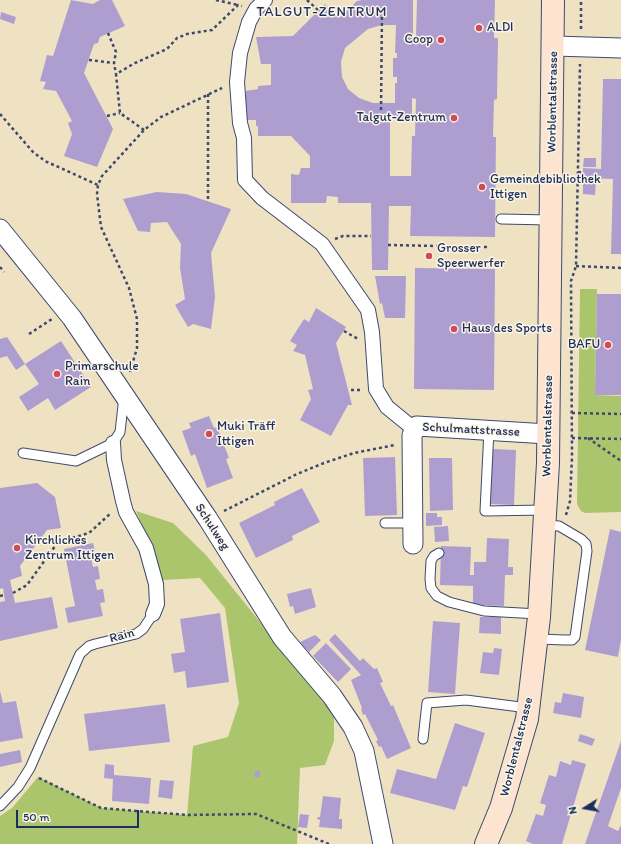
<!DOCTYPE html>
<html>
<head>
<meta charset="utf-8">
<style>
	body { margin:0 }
	#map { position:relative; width:621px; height:844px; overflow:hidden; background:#efe2c2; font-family:Itim,sans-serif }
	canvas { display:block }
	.north { position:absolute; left:565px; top:788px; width:40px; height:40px; -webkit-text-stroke:3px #fcf5e5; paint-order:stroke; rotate:259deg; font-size:11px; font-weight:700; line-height:16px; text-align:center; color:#1b2f5e }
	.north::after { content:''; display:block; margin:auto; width:14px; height:18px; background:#1b2f5e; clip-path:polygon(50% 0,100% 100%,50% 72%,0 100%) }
	.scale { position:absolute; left:16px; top:810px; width:123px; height:18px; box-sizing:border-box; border:2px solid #1b2f5e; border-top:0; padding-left:5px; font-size:12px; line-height:14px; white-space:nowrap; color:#1b2f5e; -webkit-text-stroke:3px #fcf5e5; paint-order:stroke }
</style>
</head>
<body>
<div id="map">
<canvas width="621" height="844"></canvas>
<div class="north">N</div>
<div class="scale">50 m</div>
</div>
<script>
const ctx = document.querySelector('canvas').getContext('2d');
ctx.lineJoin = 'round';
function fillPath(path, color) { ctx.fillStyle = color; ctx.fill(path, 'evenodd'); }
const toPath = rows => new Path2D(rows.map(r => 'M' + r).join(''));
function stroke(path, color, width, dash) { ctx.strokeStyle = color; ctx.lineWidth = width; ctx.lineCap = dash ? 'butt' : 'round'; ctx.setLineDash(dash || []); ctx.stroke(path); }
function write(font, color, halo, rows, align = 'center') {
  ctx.font = font + ' Itim,sans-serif'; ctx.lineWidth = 3; ctx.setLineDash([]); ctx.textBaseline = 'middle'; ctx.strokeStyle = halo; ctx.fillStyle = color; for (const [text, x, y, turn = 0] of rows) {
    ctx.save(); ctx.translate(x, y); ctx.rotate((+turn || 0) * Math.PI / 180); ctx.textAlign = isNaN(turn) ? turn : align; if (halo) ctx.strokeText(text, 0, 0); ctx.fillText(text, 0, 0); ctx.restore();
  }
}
fillPath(toPath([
	[580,289,597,289,595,395,621,396,621,512,585,513,581,511,577,504],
	[136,511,173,523,206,555,334,714,334,741,325,765,300,768,297,844,0,844,0,816,12,808,38,777,101,808,187,815,193,746,228,737,239,703,225,608,200,578,162,580,152,549]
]), '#aac56b');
fillPath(toPath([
	[71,0,93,4,100,0,112,0,125,26,100,37,98,43,94,44,84,73,113,129,97,167,64,156,72,134,68,123,72,121,56,91,43,89,46,82,40,81,47,55,53,56],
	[362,0,413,0,413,37,416,37,417,0,495,0,494,38,498,38,497,99,494,100,493,137,496,137,495,237,410,236,411,206,389,206,388,270,372,270,371,203,338,203,338,197,327,196,326,203,291,203,291,174,299,175,301,168,310,168,310,156,291,136,258,136,258,126,256,126,256,120,246,120,246,91,258,89,258,86,271,85,271,64,261,64,256,37,293,36,325,4,339,18,357,1],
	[382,25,396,25,395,53,397,53,397,58,393,58,393,77,397,77,397,83,395,83,395,103,373,103,359,98,348,89,342,77,341,62,345,48,368,29],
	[412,98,416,99,415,136,412,136,411,176,390,176,390,119,412,120],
	[1,12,16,17,14,24,0,19],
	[603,79,621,79,621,254,611,254,613,179,583,178,583,168,601,169],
	[584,158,596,158,596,167,583,167],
	[583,180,596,180,595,195,583,194],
	[157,192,186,194,231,209,211,253,215,297,211,329,193,324,188,327,175,305,185,299,180,268,181,244,167,222,151,223,150,232,138,231,123,199],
	[415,268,495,269,494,390,414,389],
	[375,276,406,276,405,318,385,318,382,303,380,304],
	[597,294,621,294,621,395,595,395],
	[316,308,346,327,336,343,352,405,348,405,331,436,300,420,311,399,308,390,313,389,305,355,293,351,297,345,290,341,304,319,309,322],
	[7,337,25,364,16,370,7,356,0,358,0,339],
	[61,341,91,387,55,410,48,398,28,411,19,397,39,384,25,364],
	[209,416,214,428,217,427,229,458,226,459,233,478,207,488,195,454,191,456,182,431,191,428,189,423],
	[492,449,516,450,514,505,490,504],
	[395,457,397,515,365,516,363,458],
	[429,458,452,458,453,510,430,511],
	[37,483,55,497,61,528,47,530,20,566,22,576,10,580,15,603,52,597,58,628,0,641,0,602,5,601,3,588,0,589,0,488],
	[302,488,320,522,292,536,293,540,256,558,239,523,275,505,274,502],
	[426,513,437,513,437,517,442,517,442,525,426,526],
	[448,526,449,541,435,542,434,527],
	[610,529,621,532,621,640,618,657,585,650],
	[487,538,509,539,508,567,513,567,513,575,505,575,504,606,473,605,473,586,440,585,441,546,471,547,470,575,474,575,474,562,486,562],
	[93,543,96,555,91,557,93,567,98,566,100,579,95,580,97,590,103,589,105,602,100,603,103,616,68,623,65,608,75,606,64,549],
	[311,588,316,607,295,614,293,606,290,607,287,594],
	[220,613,229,682,187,688,185,671,174,673,171,654,185,652,180,619],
	[480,617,501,617,501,634,479,633],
	[433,621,460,623,455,694,428,692],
	[335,634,360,661,363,658,374,669,377,668,383,682,380,683,391,706,393,705,411,748,387,759,381,746,379,747,376,741,378,740,365,714,363,715,361,709,362,708,351,680,361,675,329,640],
	[315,635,321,640,309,652,300,642],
	[326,643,351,669,338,682,313,656],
	[494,648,502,649,499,675,480,673,483,652,493,653],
	[0,691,3,703,16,701,23,738,0,742],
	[563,693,584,697,581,718,553,713,555,702,561,703],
	[165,704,170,742,89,751,84,714],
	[455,723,485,733,467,787,463,786,455,810,390,793,397,769,436,779],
	[580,734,595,739,592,746,578,741],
	[621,741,621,788,608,826,618,831,621,825,621,844,585,844],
	[20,750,22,762,0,767,0,754],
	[572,760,586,764,562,844,533,844,526,841,536,814,543,816,546,805,540,803,549,775,556,777,560,761,571,765],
	[105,764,114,765,114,775,151,778,149,804,112,801,113,779,104,778],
	[255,771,260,771,260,777,254,777],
	[160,780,174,781,172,799,158,797],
	[323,796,341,798,339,819,342,819,342,829,319,827,320,820,317,819,318,817,320,817],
	[300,814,309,815,307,828,298,827]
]), '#ae9ed0');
const service = toPath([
	[501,219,550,220],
	[489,430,485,511,546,510],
	[23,453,76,461,113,443,120,432,124,397],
	[385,523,413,523],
	[439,553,434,556,431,561,430,579,431,588,437,596,449,602,484,611,539,614],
	[537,639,565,640,572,640,575,637,587,551,586,544,581,539,559,526,545,525],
	[423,739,427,703,466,700,528,708],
	[0,806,18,787,30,768,80,654,89,646,95,644,136,634,143,629,153,614]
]);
const pedestrian = toPath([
	[265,0,256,9,249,22,240,53,237,82,240,123,244,138,245,180,262,198,322,244,368,310,372,332,376,389,387,407,414,429],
	[113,443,114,460,123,501,126,512,146,548,156,584,157,604,153,614]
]);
const minor = toPath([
	[554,46,621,48],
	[0,229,72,318,208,519,282,637,332,696,353,727,364,751,383,844],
	[413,544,412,435,417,426,548,434]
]);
const secondary = toPath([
	[486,844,501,808,527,719,539,617,548,463,553,0]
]);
stroke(service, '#3b4a6d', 11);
stroke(pedestrian, '#3b4a6d', 16);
stroke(minor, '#3b4a6d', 21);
stroke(secondary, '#3b4a6d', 24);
stroke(toPath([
	[216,0,238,5],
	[307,0,319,11],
	[581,29,581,0],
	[108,33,116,52,114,63,116,74],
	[89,60,114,63],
	[208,94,208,201],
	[381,110,382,12],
	[0,114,33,152,45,161,98,185],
	[107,116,120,113],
	[144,130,120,113,116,74,135,63,167,49,177,38,187,34,212,30,238,5,242,6],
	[578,172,583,173],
	[335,239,343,236,371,236],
	[388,245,487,247],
	[576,266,621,268],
	[0,267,4,272],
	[344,331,358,339],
	[29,334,52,319],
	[130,372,137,348,137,319,129,288,101,227,97,194,98,185,102,176,144,130,161,117,222,88],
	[351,390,362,390],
	[572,413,621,414],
	[572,438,621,439],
	[588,438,621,461],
	[224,511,297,474,324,463,354,453,395,445],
	[566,515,570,501,572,457,571,281,576,266,580,64],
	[13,593,27,585,58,542,89,533,111,513],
	[0,596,4,595],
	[39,778,101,808,187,815,256,814,329,844]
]), '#3b4a6d', 2.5, [3, 3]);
stroke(service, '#fff', 9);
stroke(pedestrian, '#fff', 14);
stroke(minor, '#fff', 19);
stroke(secondary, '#fde4d1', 22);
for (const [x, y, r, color] of [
	[479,28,4,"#d1495b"],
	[441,40,4,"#d1495b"],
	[454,118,4,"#d1495b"],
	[482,187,4,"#d1495b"],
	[429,256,4,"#d1495b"],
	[454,329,4,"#d1495b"],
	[608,345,4,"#d1495b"],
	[57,374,4,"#d1495b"],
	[209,434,4,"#d1495b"],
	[17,548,4,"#d1495b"]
]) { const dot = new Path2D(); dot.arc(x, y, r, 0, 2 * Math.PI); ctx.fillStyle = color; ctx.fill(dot); stroke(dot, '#fcf5e5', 1.5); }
write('13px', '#1b2f5e', '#fcf5e5', [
	["ALDI",487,28],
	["Coop",433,40,"right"],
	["Talgut-Zentrum",446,118,"right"],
	["Gemeindebibliothek",490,180],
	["Ittigen",490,195],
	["Grosser",437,249],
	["Speerwerfer",437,264],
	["Haus des Sports",462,329],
	["BAFU",600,345,"right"],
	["Primarschule",65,367],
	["Rain",65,382],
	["Muki Träff",217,427],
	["Ittigen",217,442],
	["Kirchliches",25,541],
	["Zentrum Ittigen",25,556]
], 'left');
write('13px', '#1b2f5e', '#fcf5e5', [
	["Worblentalstrasse",553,102,-89],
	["Worblentalstrasse",548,426,-89],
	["Schulmattstrasse",471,430,3],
	["Schulweg",212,527,57],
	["Rain",122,636,-16],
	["Worblentalstrasse",517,747,-76]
]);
ctx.letterSpacing = '1px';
write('14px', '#1b2f5e', '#fcf5e5', [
	["TALGUT-ZENTRUM",322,12]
]);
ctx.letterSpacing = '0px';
</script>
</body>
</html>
